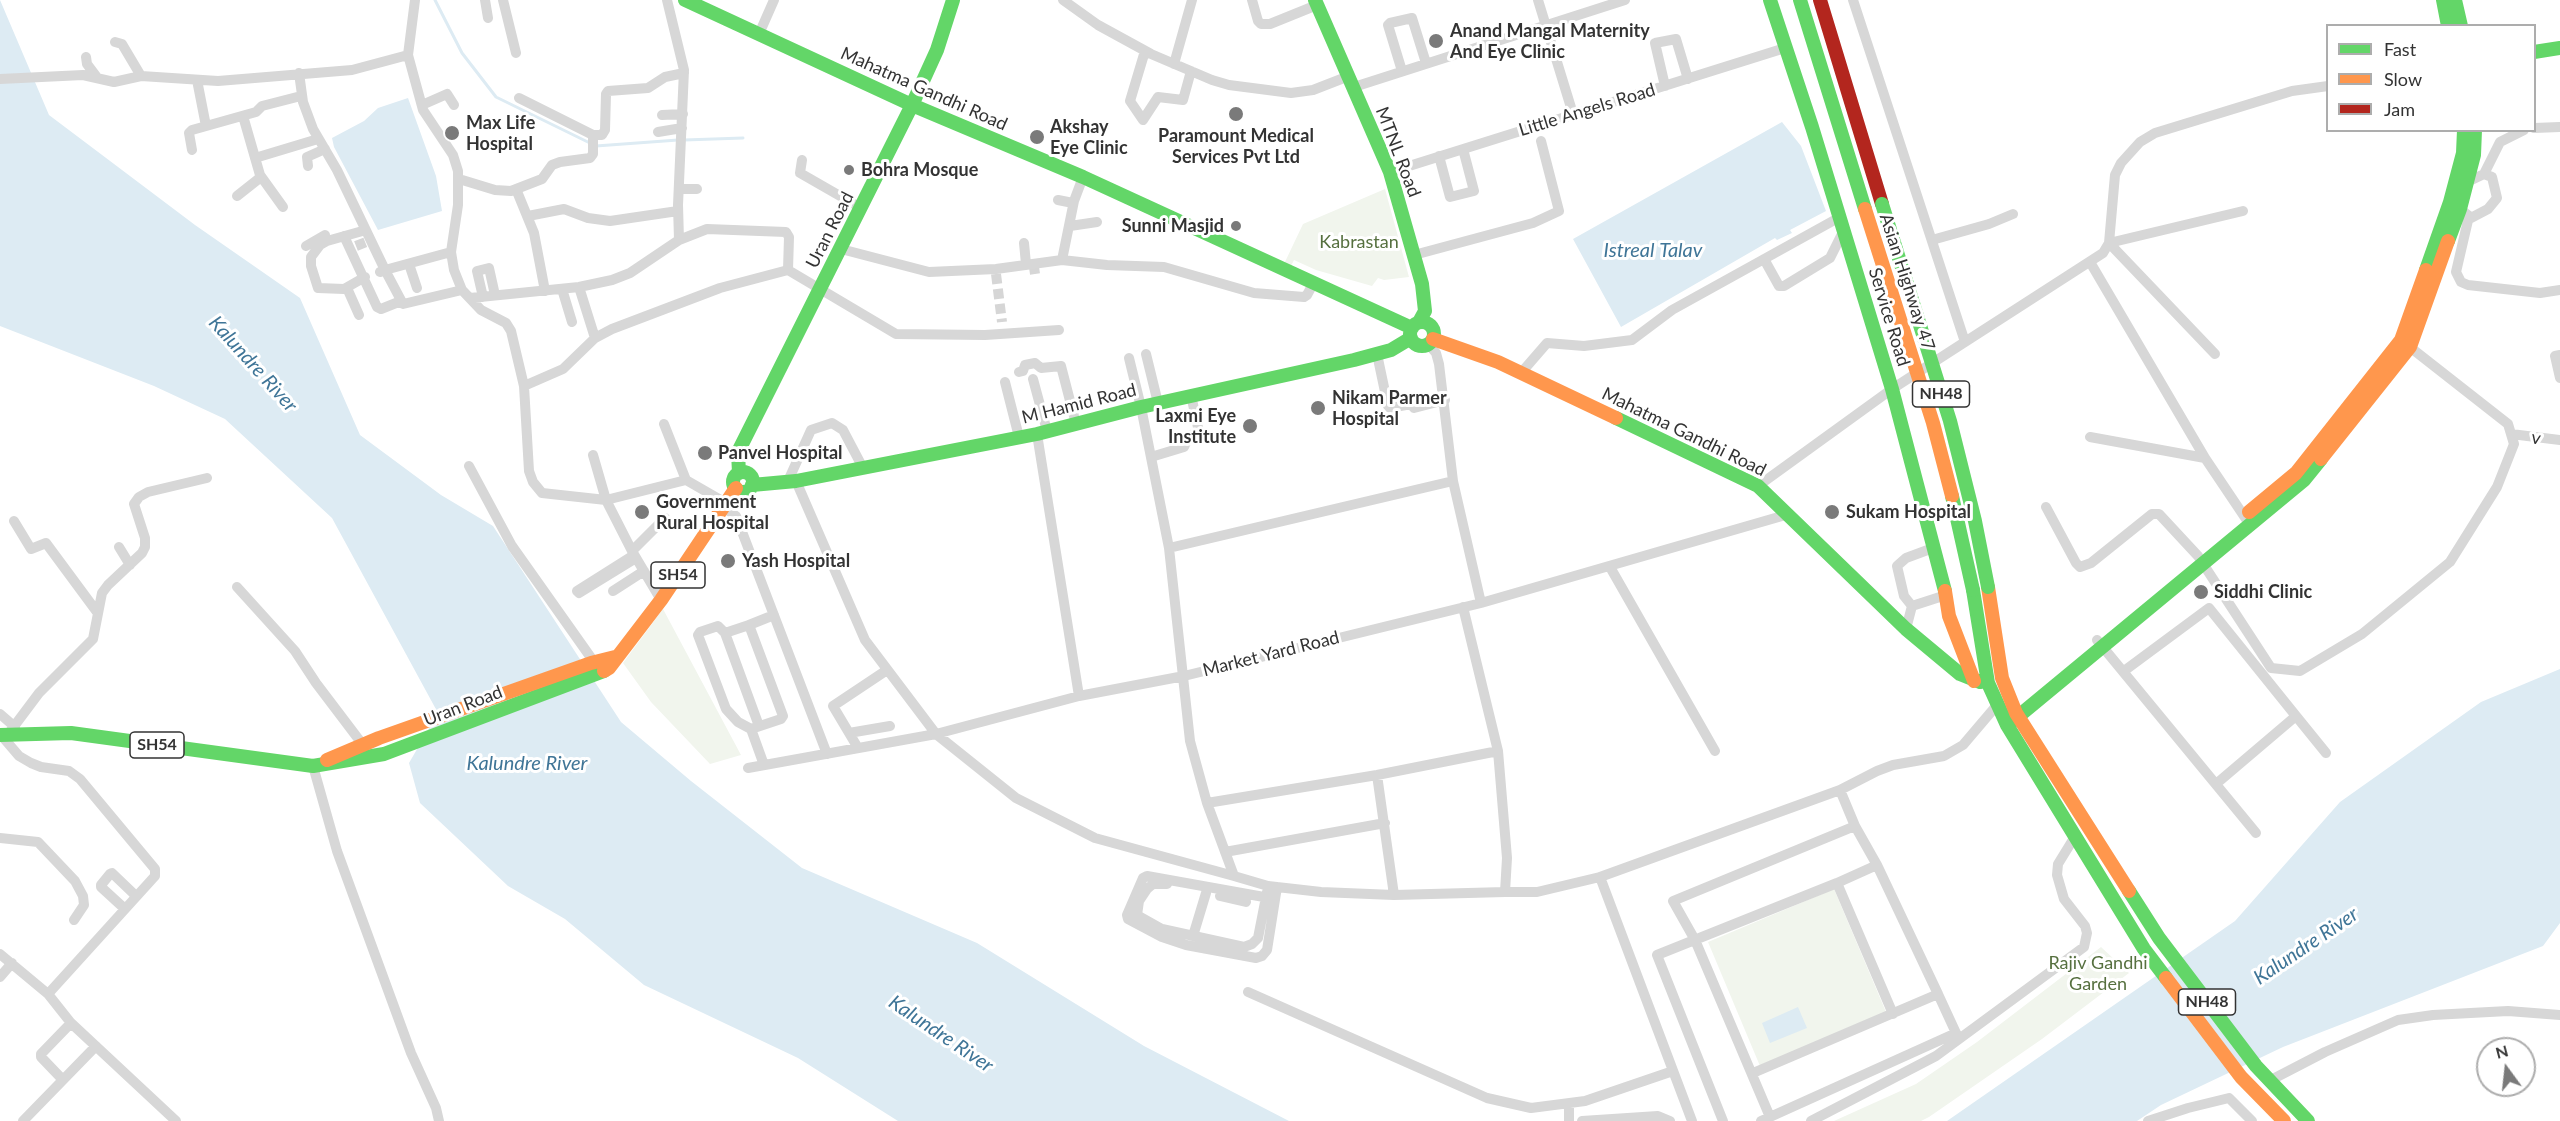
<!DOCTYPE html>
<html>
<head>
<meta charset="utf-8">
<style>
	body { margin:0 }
	#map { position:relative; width:2560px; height:1121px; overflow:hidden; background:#fff; font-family:Lato,sans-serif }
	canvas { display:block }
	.legend { position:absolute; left:2326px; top:24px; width:210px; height:108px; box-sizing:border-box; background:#fff; border:2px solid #adadad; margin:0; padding:8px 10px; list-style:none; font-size:18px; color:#333 }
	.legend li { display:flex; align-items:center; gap:12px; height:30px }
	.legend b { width:30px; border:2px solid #adadad }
	.north { position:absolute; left:2476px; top:1037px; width:60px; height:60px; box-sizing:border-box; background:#fff; border:2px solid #adadad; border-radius:50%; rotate:345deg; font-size:16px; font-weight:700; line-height:24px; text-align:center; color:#333 }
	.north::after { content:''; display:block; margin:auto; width:21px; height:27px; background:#7a7a7a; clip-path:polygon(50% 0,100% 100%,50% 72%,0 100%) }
</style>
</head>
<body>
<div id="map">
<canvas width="2560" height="1121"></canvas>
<ul class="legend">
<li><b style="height:8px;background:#63d668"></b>Fast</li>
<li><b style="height:8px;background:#ff974d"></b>Slow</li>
<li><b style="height:8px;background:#b3261e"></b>Jam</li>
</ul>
<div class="north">N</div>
</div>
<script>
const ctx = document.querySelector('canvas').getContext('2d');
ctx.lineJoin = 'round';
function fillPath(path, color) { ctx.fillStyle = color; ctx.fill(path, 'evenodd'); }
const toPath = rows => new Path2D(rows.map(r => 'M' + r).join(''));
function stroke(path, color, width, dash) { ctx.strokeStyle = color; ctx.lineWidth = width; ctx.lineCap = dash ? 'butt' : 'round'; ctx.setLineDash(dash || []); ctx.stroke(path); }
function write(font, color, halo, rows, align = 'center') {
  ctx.font = font + ' Lato,sans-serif'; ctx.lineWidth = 6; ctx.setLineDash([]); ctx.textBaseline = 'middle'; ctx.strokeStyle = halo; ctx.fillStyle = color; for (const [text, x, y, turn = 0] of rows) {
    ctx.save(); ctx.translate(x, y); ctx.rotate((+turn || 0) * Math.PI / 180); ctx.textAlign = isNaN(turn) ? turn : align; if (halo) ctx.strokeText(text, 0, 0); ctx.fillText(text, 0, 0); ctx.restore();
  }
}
fillPath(toPath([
	[1385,189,1409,277,1384,280,1378,278,1372,286,1316,270,1294,260,1290,268,1284,264,1303,224],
	[663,609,741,755,710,764,651,702,623,663],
	[1834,889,1886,1012,1760,1066,1708,942],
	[2101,947,2129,973,2042,1039,1929,1117,1921,1121,1834,1121,1916,1084,1977,1042]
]), '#f1f5ed');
fillPath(toPath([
	[0,0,49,115,195,225,300,298,360,435,441,495,493,526,621,722,691,781,802,868,977,943,1144,1046,1289,1121,898,1121,798,1058,644,985,565,919,508,886,420,803,409,763,438,713,332,518,225,419,154,386,0,326],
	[408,98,436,176,442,211,378,230,334,147,332,138,364,121,378,108],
	[1782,122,1801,146,1826,211,1790,230,1792,233,1777,240,1775,238,1621,327,1573,239],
	[2560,669,2560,923,2543,946,2283,1047,2161,1105,2137,1121,1947,1121,2235,921,2340,802,2481,702],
	[1798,1007,1807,1028,1770,1043,1762,1023]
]), '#ddebf3');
stroke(toPath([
	[435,0,462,53,496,97,596,146,678,140],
	[684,140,743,138]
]), '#ddebf3', 3);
stroke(toPath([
	[356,246,366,242],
	[1034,267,1035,274],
	[996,274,1002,322]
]), '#d6d6d6', 10, [10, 5]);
stroke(toPath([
	[415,0,408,55,423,110,453,155,458,171,458,205,451,252,454,270,462,290,481,310,506,323,511,331,524,386,529,471,533,482,542,493,606,500,632,551,661,600],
	[485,0,488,18],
	[503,0,516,53],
	[667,0,684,70,678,205,679,240],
	[1063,0,1098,25,1151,54,1212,80,1229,85,1291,93,1313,90,1349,76],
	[1252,0,1258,21,1261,24,1270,24,1317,5],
	[1538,0,1573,114],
	[1853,0,1965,342],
	[759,34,774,0],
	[115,42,122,44,141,76],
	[1145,51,1130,101,1143,120,1158,97,1183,100,1191,71],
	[86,57,87,64,96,76],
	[1174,64,1192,0],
	[1402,71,1388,25,1390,23,1412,18,1426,63],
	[299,73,303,102,313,129,337,170,385,270,451,252],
	[0,79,83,75,114,82,141,76,218,81,352,70,408,55],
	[197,80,206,126],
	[1665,86,1655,43,1676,39,1688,79],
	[1354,87,1625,0],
	[519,98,593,135,602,135,605,130,606,94,608,91,648,88,665,77,684,73],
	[422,105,447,94,454,105],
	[662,115,683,114],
	[243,116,260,175,283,207],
	[2534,128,2560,127],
	[658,132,682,128],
	[192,150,189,133,192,130,256,112,262,106,301,96],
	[1439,156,1450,197,1474,191,1463,149],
	[255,158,318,139],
	[802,160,800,173,861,208],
	[308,166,307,157,325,149],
	[1390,172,1785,48],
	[459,179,495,190,511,191,542,179,552,165,560,162,590,158,593,154,593,135],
	[2467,182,2484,174,2500,142,2524,130],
	[516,189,534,233,545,291],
	[679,189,697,189],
	[237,196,261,177],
	[1058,200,1073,203],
	[2460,209,2469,216,2456,272,2461,282,2468,285,2540,293,2560,290],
	[528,216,564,209,588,218,610,221,678,211],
	[2469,219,2488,209,2497,198,2492,177,2484,174],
	[1070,226,1097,222],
	[344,236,377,307,381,309,401,301],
	[1932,240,1989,224,2013,214],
	[1024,243,1026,264],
	[306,246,325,235],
	[841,249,929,272,996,269,1062,260,1107,265,1164,267,1254,293,1304,297,1307,295,1313,284],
	[1414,255,1533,223,1559,211,1541,141],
	[1764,259,1779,286,1784,286,1830,258,1844,230],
	[1062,260,1074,201,1083,177],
	[2090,262,2205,458,2250,525],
	[409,264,417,288],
	[380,272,385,270,403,304,462,290],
	[365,277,344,289,318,288,311,266,311,257,320,245,327,241,366,230],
	[579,287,595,338],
	[347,288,359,315],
	[562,289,572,322],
	[483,297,477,271,489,268,495,295],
	[470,298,579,287,612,280,630,273,679,240,707,229,786,232,789,237,788,270],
	[1428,344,1436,353,1439,364,1453,481,1481,603],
	[1146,354,1158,403],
	[1377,354,1388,406,1390,408,1411,404,1414,408,1445,400],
	[2215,354,2109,243,2243,211],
	[2560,355,2555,356,2560,378],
	[1129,358,1141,407,1169,548,1190,741,1207,803,1234,876,1268,886,1321,892,1394,895,1505,892,1507,858,1498,751,1463,607],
	[1019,372,1023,371,1025,365,1035,363,1041,368,1061,366,1076,424],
	[1521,373,1547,343,1584,346,1632,340,1672,310,1840,217],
	[1033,379,1047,431],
	[1005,382,1019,437],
	[524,386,563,369,595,338,612,329,720,288,788,270,896,334,985,335,1059,330],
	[664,424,686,480],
	[1037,434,1079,696],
	[2511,434,2560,440],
	[2090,437,2205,458],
	[593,455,606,500,686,480,726,503],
	[1151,457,1184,447,1189,436,1199,432,1191,395],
	[469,466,512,546,594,662],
	[788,481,811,430,832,423,843,430,863,468],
	[796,481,865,640,936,734,1016,798,1095,838,1234,876],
	[1758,486,1892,389,2103,253,2109,243,2115,175,2121,163,2140,142,2155,133,2292,91,2328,86],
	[723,507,736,516,827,754],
	[2046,507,2076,563,2080,567,2091,563,2152,514,2159,514,2198,556,2271,668,2300,671,2362,634,2450,562,2497,487,2514,444,2508,424,2406,344],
	[14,521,31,549,46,543,97,612],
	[119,547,130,565],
	[1169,548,1453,481],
	[632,551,665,518],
	[634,555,577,591,579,593,636,558],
	[1610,567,1715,751],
	[237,587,295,651,316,683,363,745],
	[613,591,644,571],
	[1912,606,1946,595],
	[749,625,725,633,718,626,700,632,698,635,726,709,738,722,751,729],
	[1906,629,1912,606,1904,596,1897,566,1906,558,1933,548],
	[725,633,759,726],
	[2097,640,2256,833],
	[2124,671,2209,608,2296,716,2216,784],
	[0,714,15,727],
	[2296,716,2326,753],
	[9,733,39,693,93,639,102,593,108,585,142,553,145,547,145,538,134,504,139,497,148,492,207,478],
	[849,733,890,726],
	[1,735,19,756,31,763,41,767,69,771,80,779,155,869,155,876,48,994],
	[858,748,833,706,887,670],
	[764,765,751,729,781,719,783,716,749,625,774,615],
	[313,766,337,851,411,1053,436,1108,439,1121],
	[748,768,936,734,1079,696,1184,676,1481,603,1789,514],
	[1377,775,1394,895],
	[1207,803,1377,775,1498,751],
	[0,838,38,842,75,881,83,896,84,905,74,920],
	[1225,852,1385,823],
	[1877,865,1938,994],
	[1600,877,1692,1121],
	[1837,883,1877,865,1855,826],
	[1167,884,1153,884,1147,889,1139,901,1137,915,1162,929,1244,947,1252,944,1258,938,1267,892],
	[1505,892,1537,892,1600,877,1840,790,1877,771,1893,765,1944,756,1963,745,1997,705],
	[1220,896,1246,902],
	[1275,899,1147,876,1143,878,1127,915,1128,919,1162,937,1186,945,1256,958,1262,956,1267,950,1277,887],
	[125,909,101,887,101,885,110,874,112,873,136,896],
	[1193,936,1206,893],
	[0,954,48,994,71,1023,176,1121],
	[0,977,12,963],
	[1248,992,1487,1098,1531,1108,1585,1101,1673,1071],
	[1753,1073,1938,994,1956,1033,1761,1121],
	[63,1080,41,1057,41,1054,71,1023],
	[2269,1081,2325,1052,2398,1020,2433,1015,2508,1011,2560,1015],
	[1770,1117,1695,940,1673,901,1855,826,1840,790],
	[23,1121,96,1046],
	[1569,1121,1569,1104],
	[1582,1121,1658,1116,1670,1121],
	[1723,1121,1657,955,1837,883,1893,1014],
	[1811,1121,1936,1056,2084,947,2087,933,2085,926,2064,899,2057,875,2058,864,2074,838],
	[2148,1121,2188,1108,2229,1098,2252,1121]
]), '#d7d7d7', 10);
stroke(toPath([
	[685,0,912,105,1083,177,1412,328],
	[1315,0,1390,172,1422,284,1425,311,1419,322],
	[1770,0,1812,127,1892,389,1945,591],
	[1800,0,1865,209],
	[2443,0,2448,26],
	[2455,0,2461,26],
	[2534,52,2560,48],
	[2448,241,2460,209,2474,155,2475,130],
	[2426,270,2450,202,2463,153,2464,130],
	'1410 334a12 12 0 1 1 24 0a12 12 0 1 1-24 0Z',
	[1616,418,1758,486,1906,629,1960,674,1980,682],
	'733 482a10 10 0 1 1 20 0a10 10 0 1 1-20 0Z',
	[739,473,738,452,912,105,937,50,953,0],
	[752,485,796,481,1037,434,1141,407,1354,360,1391,350,1411,338],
	[1973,590,1988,683,2007,725,2144,949,2166,978],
	[2009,724,2304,480,2321,459],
	[0,735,71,733,313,766,384,754,604,671],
	[2129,891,2159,938,2256,1066,2308,1121]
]), '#63d668', 14);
stroke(toPath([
	[1433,339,1498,362,1616,418],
	[2321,459,2410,347,2448,241],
	[2249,512,2296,473,2401,340,2426,270],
	[1988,587,2002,678,2016,713,2129,891],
	[1945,591,1949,616,1974,681],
	[604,671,609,668,661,600,736,488],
	[327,760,379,738,591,663,615,657],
	[2166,978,2241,1077,2284,1121]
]), '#ff974d', 14);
stroke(toPath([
	[1820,0,1882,204]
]), '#b3261e', 14);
stroke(toPath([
	[1882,204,1950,421,1975,521,1988,587],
	[1952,496,1973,590]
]), '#63d668', 14);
stroke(toPath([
	[1865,209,1933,423,1952,496]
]), '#ff974d', 14);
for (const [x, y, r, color] of [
	[1436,41,8,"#7a7a7a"],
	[1236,114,8,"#7a7a7a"],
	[452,133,8,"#7a7a7a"],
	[1037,137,8,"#7a7a7a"],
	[849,170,6,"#7a7a7a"],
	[1236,226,6,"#7a7a7a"],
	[1318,408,8,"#7a7a7a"],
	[1250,426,8,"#7a7a7a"],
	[705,453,8,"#7a7a7a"],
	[642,512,8,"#7a7a7a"],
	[1832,512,8,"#7a7a7a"],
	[728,561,8,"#7a7a7a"],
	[2201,592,8,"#7a7a7a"]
]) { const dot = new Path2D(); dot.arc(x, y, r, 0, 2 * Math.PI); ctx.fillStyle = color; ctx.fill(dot); stroke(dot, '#fff', 2); }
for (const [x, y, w] of [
	[1941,394,57],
	[678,575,54],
	[157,745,54],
	[2207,1002,57]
]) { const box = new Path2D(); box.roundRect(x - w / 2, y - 13, w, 26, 4.5); ctx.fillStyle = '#fff'; ctx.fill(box); stroke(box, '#333', 1.5); }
write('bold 16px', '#333', null, [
	["NH48",1941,394],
	["SH54",678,575],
	["SH54",157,745],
	["NH48",2207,1002]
]);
write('bold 18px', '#333', '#fff', [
	["Anand Mangal Maternity",1450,31],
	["And Eye Clinic",1450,52],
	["Max Life",466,123],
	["Hospital",466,144],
	["Akshay",1050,127],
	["Eye Clinic",1050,148],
	["Paramount Medical",1236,136,"center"],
	["Services Pvt Ltd",1236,157,"center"],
	["Bohra Mosque",861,170],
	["Sunni Masjid",1224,226,"right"],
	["Nikam Parmer",1332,398],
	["Hospital",1332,419],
	["Laxmi Eye",1236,416,"right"],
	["Institute",1236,437,"right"],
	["Panvel Hospital",718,453],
	["Government",656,502],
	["Rural Hospital",656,523],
	["Sukam Hospital",1846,512],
	["Yash Hospital",742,561],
	["Siddhi Clinic",2214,592]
], 'left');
write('18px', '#333', '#fff', [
	["Mahatma Gandhi Road",924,89,24],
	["Little Angels Road",1587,110,-17],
	["MTNL Road",1398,152,69],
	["Uran Road",830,230,-63],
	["Asian Highway 47",1907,282,72],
	["Service Road",1889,317,73],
	["M Hamid Road",1079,404,-14],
	["Mahatma Gandhi Road",1684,432,26],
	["v",2536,438,10],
	["Market Yard Road",1271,654,-14],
	["Uran Road",463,706,-21]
]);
write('18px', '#56703f', '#fff', [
	["Kabrastan",1359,242],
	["Rajiv Gandhi",2098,963],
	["Garden",2098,984]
]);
write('italic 20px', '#3f7597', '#fff', [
	["Istreal Talav",1653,251],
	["Kalundre River",253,364,48],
	["Kalundre River",527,764],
	["Kalundre River",2306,946,-34],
	["Kalundre River",941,1034,34]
]);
</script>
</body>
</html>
